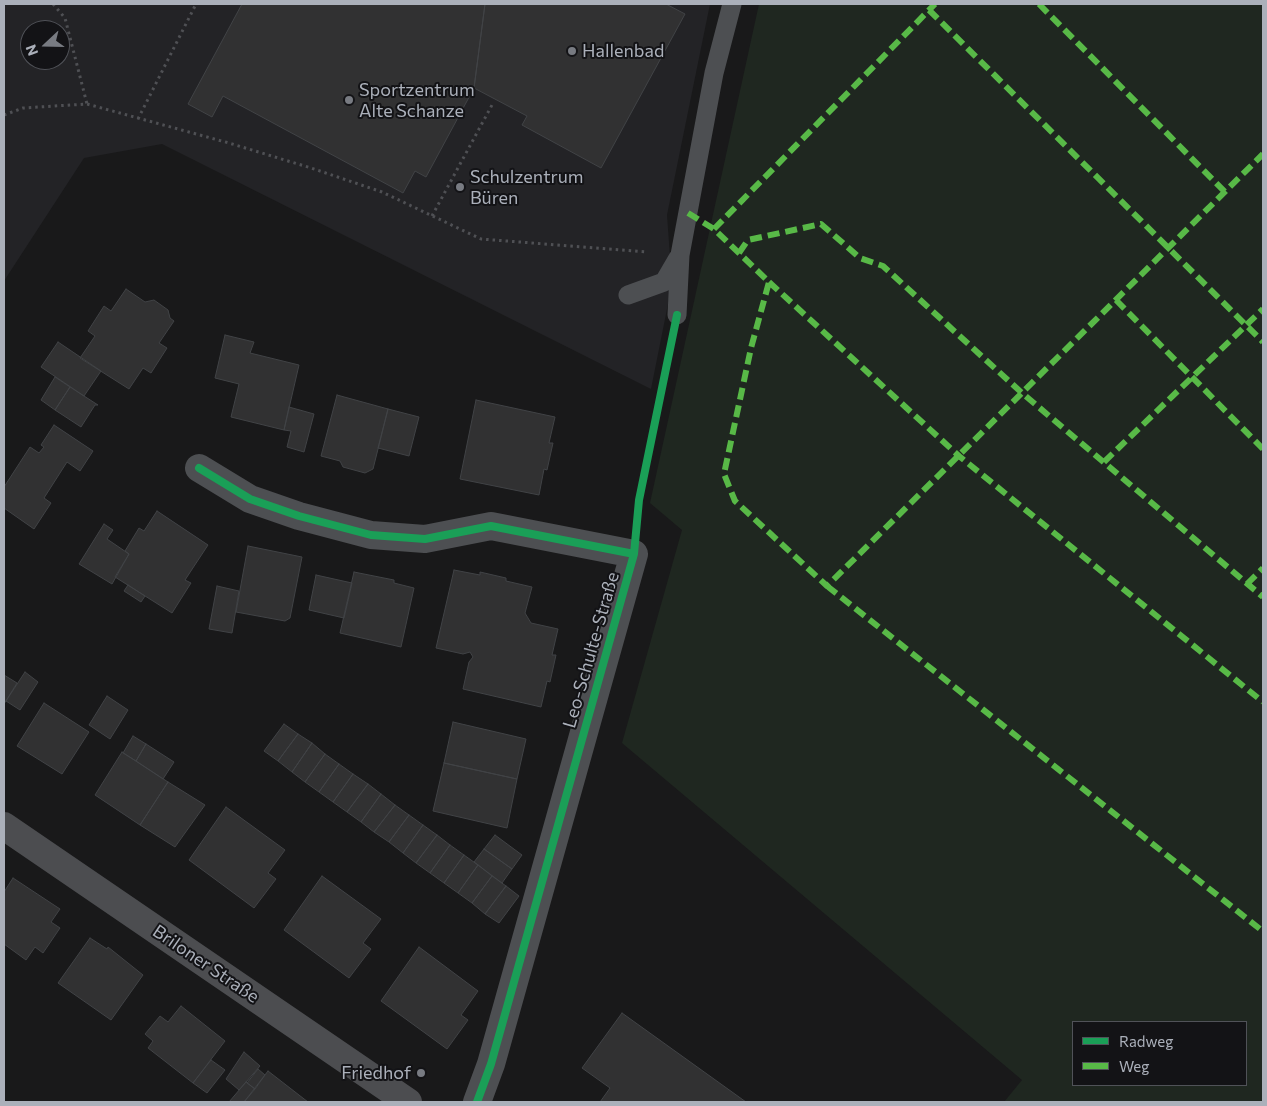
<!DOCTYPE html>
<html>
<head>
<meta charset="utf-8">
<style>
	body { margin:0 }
	#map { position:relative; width:1267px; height:1106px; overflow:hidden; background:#19191a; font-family:Commissioner,sans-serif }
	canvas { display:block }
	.frame { position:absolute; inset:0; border:5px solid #abb0ba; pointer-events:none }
	.legend { position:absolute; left:1072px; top:1021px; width:175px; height:65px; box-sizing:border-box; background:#131316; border:1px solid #505258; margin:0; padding:6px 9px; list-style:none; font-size:15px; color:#abb0ba }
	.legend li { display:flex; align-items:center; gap:10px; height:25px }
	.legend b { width:25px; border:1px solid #505258 }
	.north { position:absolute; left:20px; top:20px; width:50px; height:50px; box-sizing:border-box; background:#131316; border:1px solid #505258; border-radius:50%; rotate:249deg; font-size:14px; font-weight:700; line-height:20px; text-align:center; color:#abb0ba }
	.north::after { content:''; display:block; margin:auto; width:18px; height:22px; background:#787b82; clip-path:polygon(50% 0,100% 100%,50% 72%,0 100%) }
</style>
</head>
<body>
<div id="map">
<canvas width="1267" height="1106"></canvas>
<div class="frame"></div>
<ul class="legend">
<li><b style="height:6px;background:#1a9f57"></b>Radweg</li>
<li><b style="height:6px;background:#58b947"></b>Weg</li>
</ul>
<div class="north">N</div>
</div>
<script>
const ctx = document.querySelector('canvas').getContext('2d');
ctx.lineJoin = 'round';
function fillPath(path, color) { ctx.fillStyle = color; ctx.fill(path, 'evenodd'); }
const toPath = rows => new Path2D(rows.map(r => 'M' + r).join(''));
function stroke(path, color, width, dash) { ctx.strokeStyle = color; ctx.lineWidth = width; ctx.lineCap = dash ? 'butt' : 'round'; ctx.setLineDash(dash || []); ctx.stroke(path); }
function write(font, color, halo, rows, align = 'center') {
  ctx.font = font + ' Commissioner,sans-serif'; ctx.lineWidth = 4; ctx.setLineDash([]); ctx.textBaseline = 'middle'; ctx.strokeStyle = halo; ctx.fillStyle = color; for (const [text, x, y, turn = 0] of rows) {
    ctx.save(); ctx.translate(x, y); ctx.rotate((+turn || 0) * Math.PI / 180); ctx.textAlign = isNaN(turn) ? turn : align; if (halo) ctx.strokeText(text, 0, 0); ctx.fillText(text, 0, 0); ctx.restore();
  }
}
fillPath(toPath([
	[4,4,710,4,667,215,672,284,651,389,162,144,84,158,4,281],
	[30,30,60,30,60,60,30,60]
]), '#232326');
fillPath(toPath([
	[759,4,1263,4,1263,1102,1004,1102,1022,1080,622,743,682,530,650,503],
	[1073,1022,1246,1022,1246,1085,1073,1085]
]), '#1f2720');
const building = toPath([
	[242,4,485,4,474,88,426,177,415,171,403,193,223,96,212,117,188,104,242,4],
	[485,4,666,4,685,14,601,168,522,125,527,116,474,88,485,4],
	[126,289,145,302,154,300,168,310,170,318,174,321,159,343,167,348,151,373,143,368,129,389,80,358,95,336,88,331,104,306,111,311,126,289],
	[225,335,254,342,250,353,299,365,284,430,231,417,239,384,215,378,225,335],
	[58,342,101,371,84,396,41,367,58,342],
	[55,377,70,387,55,410,41,400,55,377],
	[70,387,98,405,95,405,81,427,55,410,70,387],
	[337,395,388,409,373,469,365,473,343,467,340,461,321,456,337,395],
	[476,400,555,417,549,443,553,443,547,470,544,469,539,495,460,479,476,400],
	[289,407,314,414,304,452,287,447,291,431,284,430,289,407],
	[388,409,419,417,409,456,378,448,388,409],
	[54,425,93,451,80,471,67,462,44,498,51,503,34,529,4,508,4,487,30,447,39,453,44,447,41,445,54,425],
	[157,511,208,545,185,580,191,583,172,613,115,577,129,554,125,551,139,528,144,531,157,511],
	[104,524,113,530,107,539,129,554,112,584,79,564,104,524],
	[248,546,302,557,290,618,285,621,236,612,248,546],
	[454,570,480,575,480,572,506,578,506,581,532,587,525,613,531,623,558,629,552,655,556,655,550,682,547,681,541,707,463,689,469,662,473,657,470,652,463,654,436,648,454,570],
	[354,572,394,580,394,583,414,588,401,647,340,633,354,572],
	[316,575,352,583,344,618,309,610,316,575],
	[128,585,145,596,141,602,124,591,128,585],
	[217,586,239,591,232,633,209,629,217,586],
	[25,672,38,682,20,710,6,701,25,672],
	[4,675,17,683,4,704,4,675],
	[107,696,128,710,110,739,89,725,107,696],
	[44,703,89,732,62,774,17,746,44,703],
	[453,722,526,739,517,779,444,763,453,722],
	[284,724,298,734,278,761,264,751,284,724],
	[298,734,312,743,292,772,278,761,298,734],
	[133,736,146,744,136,761,123,753,133,736],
	[312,743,325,754,305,782,292,772,312,743],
	[146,744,174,762,163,779,136,761,146,744],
	[122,752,168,782,140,825,95,795,122,752],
	[325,754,339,764,319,792,305,782,325,754],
	[444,763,517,779,507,828,433,811,444,763],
	[339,764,353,774,333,802,319,792,339,764],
	[353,774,368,784,347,812,333,802,353,774],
	[168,782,205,805,175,847,140,825,168,782],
	[368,784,381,794,361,822,347,812,368,784],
	[381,794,395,805,374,832,361,822,381,794],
	[395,805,409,815,389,842,374,832,395,805],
	[226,807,285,850,268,873,276,879,254,908,189,860,226,807],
	[409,815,423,825,403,853,389,842,409,815],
	[423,825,437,835,416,863,403,853,423,825],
	[437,835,450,845,430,873,416,863,437,835],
	[495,835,522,855,512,869,484,849,495,835],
	[450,845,464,855,444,883,430,873,450,845],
	[484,849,512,869,502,883,474,862,484,849],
	[464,855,478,865,458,893,444,883,464,855],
	[478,865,492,876,472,903,458,893,478,865],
	[322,876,381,919,363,943,371,949,349,978,284,930,322,876],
	[492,876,506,886,485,914,472,903,492,876],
	[13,878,60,909,51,922,60,928,43,953,35,947,26,960,4,944,4,892,13,878],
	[506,886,519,896,499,923,485,914,506,886],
	[90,938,107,949,108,947,143,975,111,1020,58,983,90,938],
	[419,947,478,991,461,1015,468,1020,447,1049,381,1001,419,947],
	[181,1006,225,1041,193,1083,148,1048,153,1041,145,1034,160,1016,168,1022,181,1006],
	[622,1013,746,1102,600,1102,610,1088,582,1068,622,1013],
	[244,1052,260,1066,239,1090,226,1079,244,1052],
	[211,1060,225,1070,207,1093,193,1083,211,1060],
	[258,1069,265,1075,255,1089,247,1083,258,1069],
	[268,1071,308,1102,244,1102,268,1071],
	[246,1082,255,1089,244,1102,229,1102,246,1082]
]);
fillPath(building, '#313132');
stroke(building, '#414346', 1);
stroke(toPath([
	[53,4,65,18,87,104],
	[4,115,23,108,87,104,229,143,311,168,382,192,481,239,648,252],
	[138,119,196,4],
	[432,216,492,105]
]), '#4f5054', 3, [2.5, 4]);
stroke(toPath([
	[628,295,664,282,678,258],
	[677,315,680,255,714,73,732,4]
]), '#4d4f52', 19);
stroke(toPath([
	[199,468,250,499,299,516,371,535,425,539,491,526,634,554,491,1064,477,1102]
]), '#4d4f52', 28);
stroke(toPath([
	[4,826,408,1102]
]), '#4c4d50', 28);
stroke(toPath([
	[1039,4,1225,192],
	[929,10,1263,342],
	[688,213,714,229,769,282,751,348,724,474,735,501,827,586,1263,154],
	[714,229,935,4],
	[739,253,748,240,821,224,860,258,883,266,1022,393,1263,597],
	[769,282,959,456,1263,702],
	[1116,300,1263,449],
	[1104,462,1263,309],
	[1247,584,1263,568],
	[827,586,1260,929,1263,929]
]), '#58b947', 6, [12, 6]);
stroke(toPath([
	[199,468,250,499,299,516,371,535,425,539,491,526,634,554,491,1064,477,1102],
	[634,554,639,500,677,315]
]), '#1a9f57', 8);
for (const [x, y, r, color] of [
	[572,51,5,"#787b82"],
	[349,100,5,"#787b82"],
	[460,187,5,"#787b82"],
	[421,1073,5,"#787b82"]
]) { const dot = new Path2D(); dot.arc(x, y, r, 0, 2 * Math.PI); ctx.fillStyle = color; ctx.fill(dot); stroke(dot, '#131316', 2); }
write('18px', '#abb0ba', '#131316', [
	["Hallenbad",582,51],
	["Sportzentrum",359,90],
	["Alte Schanze",359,111],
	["Schulzentrum",470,177],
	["Büren",470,198],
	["Friedhof",411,1073,"right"]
], 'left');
write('18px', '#abb0ba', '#131316', [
	["Leo-Schulte-Straße",591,650,-74],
	["Briloner Straße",206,964,34]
]);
</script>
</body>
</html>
